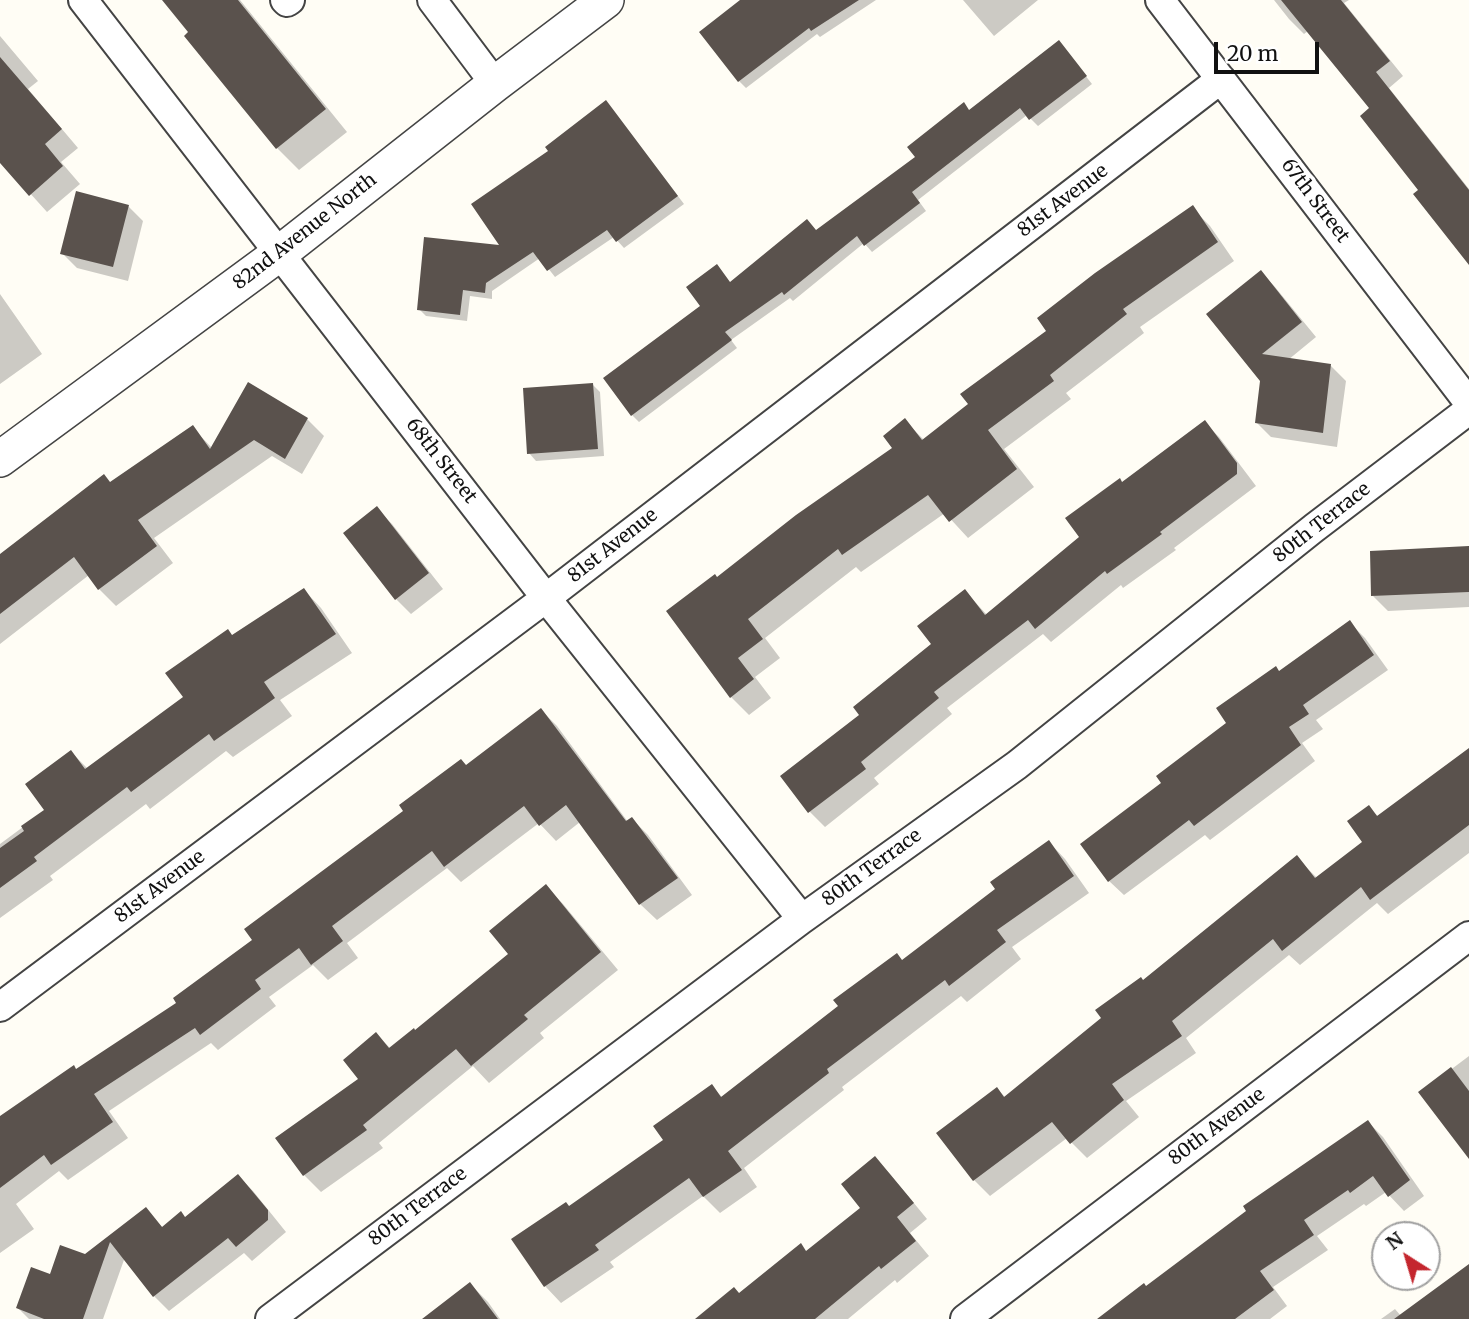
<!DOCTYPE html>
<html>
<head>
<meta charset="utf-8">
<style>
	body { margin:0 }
	#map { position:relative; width:1469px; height:1319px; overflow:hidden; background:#fffdf5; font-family:Merriweather,serif }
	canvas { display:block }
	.north { position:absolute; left:1371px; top:1221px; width:70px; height:70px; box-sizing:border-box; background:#fff; border:2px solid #a0a0a0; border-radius:50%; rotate:323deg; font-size:19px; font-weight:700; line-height:28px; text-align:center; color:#111 }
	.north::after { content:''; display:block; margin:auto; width:24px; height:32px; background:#c4262e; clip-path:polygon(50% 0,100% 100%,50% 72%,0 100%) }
	.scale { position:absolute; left:1214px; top:42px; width:105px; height:32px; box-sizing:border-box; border:4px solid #111; border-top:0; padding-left:9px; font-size:21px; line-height:24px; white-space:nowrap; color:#111; -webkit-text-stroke:5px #fff; paint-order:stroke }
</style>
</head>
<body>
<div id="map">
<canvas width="1469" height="1319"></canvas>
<div class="north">N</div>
<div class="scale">20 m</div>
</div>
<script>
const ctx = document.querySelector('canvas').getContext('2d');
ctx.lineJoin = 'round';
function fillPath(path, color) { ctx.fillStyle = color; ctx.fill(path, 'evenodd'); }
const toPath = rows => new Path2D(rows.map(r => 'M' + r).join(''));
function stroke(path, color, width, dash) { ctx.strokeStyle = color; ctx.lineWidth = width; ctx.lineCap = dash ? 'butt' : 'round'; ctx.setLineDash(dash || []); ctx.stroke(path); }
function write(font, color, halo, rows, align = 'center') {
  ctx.font = font + ' Merriweather,serif'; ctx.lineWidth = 7; ctx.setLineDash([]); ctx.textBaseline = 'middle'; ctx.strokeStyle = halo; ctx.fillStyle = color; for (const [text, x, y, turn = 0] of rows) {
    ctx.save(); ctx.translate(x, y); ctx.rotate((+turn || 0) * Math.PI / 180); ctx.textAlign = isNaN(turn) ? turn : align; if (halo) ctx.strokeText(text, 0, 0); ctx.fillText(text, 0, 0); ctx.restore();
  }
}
fillPath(toPath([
	[164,0,240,0,347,132,299,170,277,148,187,36,191,33],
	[743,0,876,0,820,37,817,34,746,88,739,81],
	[963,0,1038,0,994,36],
	[1274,0,1349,0,1344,3,1403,76,1389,88,1469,189,1469,260,1421,191,1372,109,1308,31,1304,34,1289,19],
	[0,36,38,81,28,89,78,148,61,162,80,184,47,212,0,160],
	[1065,50,1092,84,1038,126,1027,115,918,200,926,211,872,252,864,243,793,301,790,298,731,340,737,348,639,422,632,415,731,284,817,232,917,157,970,111],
	[613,110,684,204,624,248,614,237,555,277,540,258,492,291,492,299,470,296,467,321,426,316,419,309,503,247],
	[128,206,143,221,128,281,77,268,62,253],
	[1192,208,1210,226,1234,261,1140,327,1144,333,1066,393,1071,399,1004,449,1034,487,968,538,945,513,861,572,856,567,765,638,780,658,755,677,771,698,749,715,731,697,717,579,894,449,905,421,924,440,971,405,1048,331],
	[1261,272,1275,287,1316,337,1288,360,1331,366,1346,381,1337,447,1271,437,1256,422,1262,380],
	[0,294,42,354,0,384],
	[593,385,600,392,604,456,536,461,529,453],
	[307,419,324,436,302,474,272,456,154,538,173,563,116,606,99,589,89,575,0,644,0,557,111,483,192,427,212,448],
	[1204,422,1219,437,1256,486,1174,548,1176,550,1123,588,1121,585,1051,642,1043,634,947,708,952,714,874,778,879,784,825,827,810,812,782,776,861,715,933,644,965,591,987,615,1082,537,1123,484],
	[377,509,392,524,443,589,411,614,396,599],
	[1469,548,1469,607,1388,611,1373,596],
	[304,590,321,608,352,653,280,700,292,716,233,757,226,751,150,809,146,804,50,876,53,880,0,918,0,844,46,810,71,752,88,769,185,697,233,637],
	[1350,623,1365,638,1388,670,1316,720,1323,729,1302,743,1315,761,1210,840,1205,835,1124,895,1109,881,1164,784,1229,724,1279,672],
	[541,710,557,726,628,822,632,819,648,835,692,895,657,920,640,904,580,822,556,841,539,823,461,882,447,868,347,943,358,958,328,980,313,965,269,997,276,1006,218,1050,211,1043,109,1111,128,1138,68,1180,59,1171,16,1204,34,1229,0,1253,0,1146,77,1071,179,1003,466,766],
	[1469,763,1469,853,1388,914,1377,903,1300,965,1289,955,1186,1038,1196,1053,1126,1101,1139,1117,1087,1158,1067,1138,990,1196,974,1180,997,1089,1006,1098,1103,1018,1143,982,1297,858,1317,878,1365,842,1369,808,1379,817],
	[1049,842,1065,859,1089,893,1012,947,1021,959,967,1002,961,996,842,1087,844,1090,744,1168,757,1187,720,1213,703,1196,610,1262,614,1267,561,1303,545,1286,513,1239,570,1208,665,1141,711,1086,723,1098,997,890],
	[546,886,563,904,618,970,540,1033,544,1038,489,1083,473,1066,379,1143,383,1148,321,1192,304,1175,360,1079,376,1034,391,1049,415,1032,510,955],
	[1469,1056,1469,1153,1421,1092],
	[1368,1122,1383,1137,1424,1196,1404,1211,1386,1192,1366,1206,1364,1204,1317,1236,1328,1250,1273,1287,1287,1306,1270,1319,1100,1319,1147,1288],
	[875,1159,890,1174,927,1219,910,1233,929,1256,897,1283,895,1280,848,1319,698,1319,740,1295,807,1252,863,1208],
	[238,1176,253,1191,286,1232,252,1261,244,1253,169,1311,154,1296,125,1257,103,1319,29,1319,18,1308,51,1276,85,1256,146,1209,163,1228,186,1219],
	[1469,1267,1469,1319,1381,1319,1395,1309,1401,1316],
	[470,1284,488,1302,500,1319,425,1319]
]), '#0003');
fillPath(toPath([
	[162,0,238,0,326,109,276,149,184,36,188,32],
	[740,0,859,0,811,31,809,28,738,82,699,32],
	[1281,0,1341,0,1390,61,1376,72,1469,190,1469,265,1413,194,1418,190,1360,116,1369,108],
	[1059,40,1087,76,1029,120,1020,108,912,192,920,203,864,246,857,236,784,295,782,292,725,332,732,340,631,416,603,378,700,306,686,287,717,264,730,282,807,219,816,230,915,157,907,147,964,102,969,110],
	[0,57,62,129,45,144,63,166,29,196,0,163],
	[606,100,678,196,616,242,607,230,547,271,533,252,486,283,485,293,463,290,460,315,417,310,424,237,499,245,471,204,548,151,545,147],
	[76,191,129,205,113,267,60,254],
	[1193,205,1218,242,1123,309,1127,314,1050,375,1054,381,988,430,1017,469,949,522,928,495,842,555,838,549,748,619,763,639,738,658,754,679,730,698,666,611,715,574,717,577,796,515,892,448,883,436,905,418,922,440,968,404,960,394,1046,331,1037,318,1095,273],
	[1261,270,1302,322,1262,354,1331,364,1323,433,1255,423,1260,381,1206,314],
	[248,382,308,418,285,459,254,440,138,520,157,546,98,590,74,557,0,614,0,554,104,474,110,482,193,425,210,449],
	[593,383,598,449,527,454,523,388],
	[1205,420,1237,463,1237,474,1160,532,1162,534,1107,574,1105,571,1035,629,1028,620,934,692,939,698,861,762,866,769,808,813,780,776,859,715,853,707,931,644,917,626,965,589,985,615,1079,537,1065,518,1120,478,1122,482],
	[377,506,429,573,395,600,343,533],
	[1469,546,1469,592,1371,596,1370,551],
	[304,588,336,634,264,682,275,698,214,741,209,734,131,792,127,787,34,857,37,861,0,888,0,848,24,831,21,826,44,810,25,784,71,750,85,769,183,697,165,673,228,629,232,635],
	[1350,620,1374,655,1303,705,1309,714,1289,727,1301,745,1194,826,1189,820,1108,882,1080,844,1161,783,1156,776,1226,723,1216,708,1276,666,1279,671],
	[541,708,626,821,632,817,678,878,639,905,566,805,539,826,524,806,444,867,432,851,332,926,343,941,311,965,299,948,255,980,261,989,200,1035,195,1028,94,1094,113,1122,51,1165,44,1155,0,1188,0,1116,74,1065,76,1069,176,1003,173,998,252,940,244,929,403,811,399,805,461,759,466,765],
	[1469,748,1469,825,1370,900,1361,887,1282,951,1273,939,1172,1021,1182,1036,1112,1084,1124,1100,1070,1144,1052,1122,973,1181,936,1133,997,1087,1004,1097,1101,1018,1095,1010,1141,977,1143,980,1297,855,1315,878,1362,842,1347,821,1369,805,1377,816],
	[1049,840,1074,876,997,930,1006,942,949,986,945,980,827,1069,829,1073,728,1151,742,1170,703,1197,689,1178,595,1245,599,1250,544,1287,511,1239,566,1202,569,1206,663,1140,653,1126,712,1084,721,1097,838,1006,833,1000,897,953,902,960,995,889,990,882],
	[546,884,601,952,524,1015,528,1019,471,1066,456,1049,363,1125,367,1130,303,1176,275,1138,358,1079,343,1060,376,1032,389,1048,414,1028,415,1030,508,954,489,931],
	[1451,1067,1469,1091,1469,1159,1418,1092],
	[1368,1120,1410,1180,1388,1197,1373,1176,1350,1193,1348,1190,1304,1220,1314,1235,1260,1271,1274,1290,1235,1319,1097,1319,1144,1283,1146,1286,1246,1211,1243,1206],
	[875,1156,914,1203,897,1217,916,1241,881,1269,879,1266,815,1319,695,1319,734,1287,739,1293,801,1243,806,1251,860,1208,841,1184],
	[238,1174,268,1210,268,1220,236,1247,228,1238,153,1297,110,1242,83,1319,44,1319,16,1308,31,1267,50,1274,60,1245,85,1254,146,1207,162,1227,181,1211,185,1217],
	[1469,1264,1469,1319,1394,1319],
	[470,1282,498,1319,422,1319]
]), '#5a524d');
const minor = toPath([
	[83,0,546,598,802,919],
	[285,0,287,2,290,0],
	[432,0,495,84],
	[1160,0,1469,403],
	[0,1007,546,598,1221,79],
	[270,1319,802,919,1017,765,1314,528,1469,410],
	[965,1319,1469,936]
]);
const tertiary = toPath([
	[0,459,280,253,495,84,606,0]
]);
stroke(minor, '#444', 32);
stroke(tertiary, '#444', 38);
stroke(minor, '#fff', 28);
stroke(tertiary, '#fff', 35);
write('19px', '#111', '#fff', [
	["81st Avenue",1063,201,-37],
	["67th Street",1315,201,53],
	["82nd Avenue North",305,232,-38],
	["68th Street",441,461,52],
	["80th Terrace",1322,523,-38],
	["81st Avenue",613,546,-38],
	["80th Terrace",872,868,-36],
	["81st Avenue",160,887,-37],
	["80th Avenue",1217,1127,-37],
	["80th Terrace",418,1207,-37]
]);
</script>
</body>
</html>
